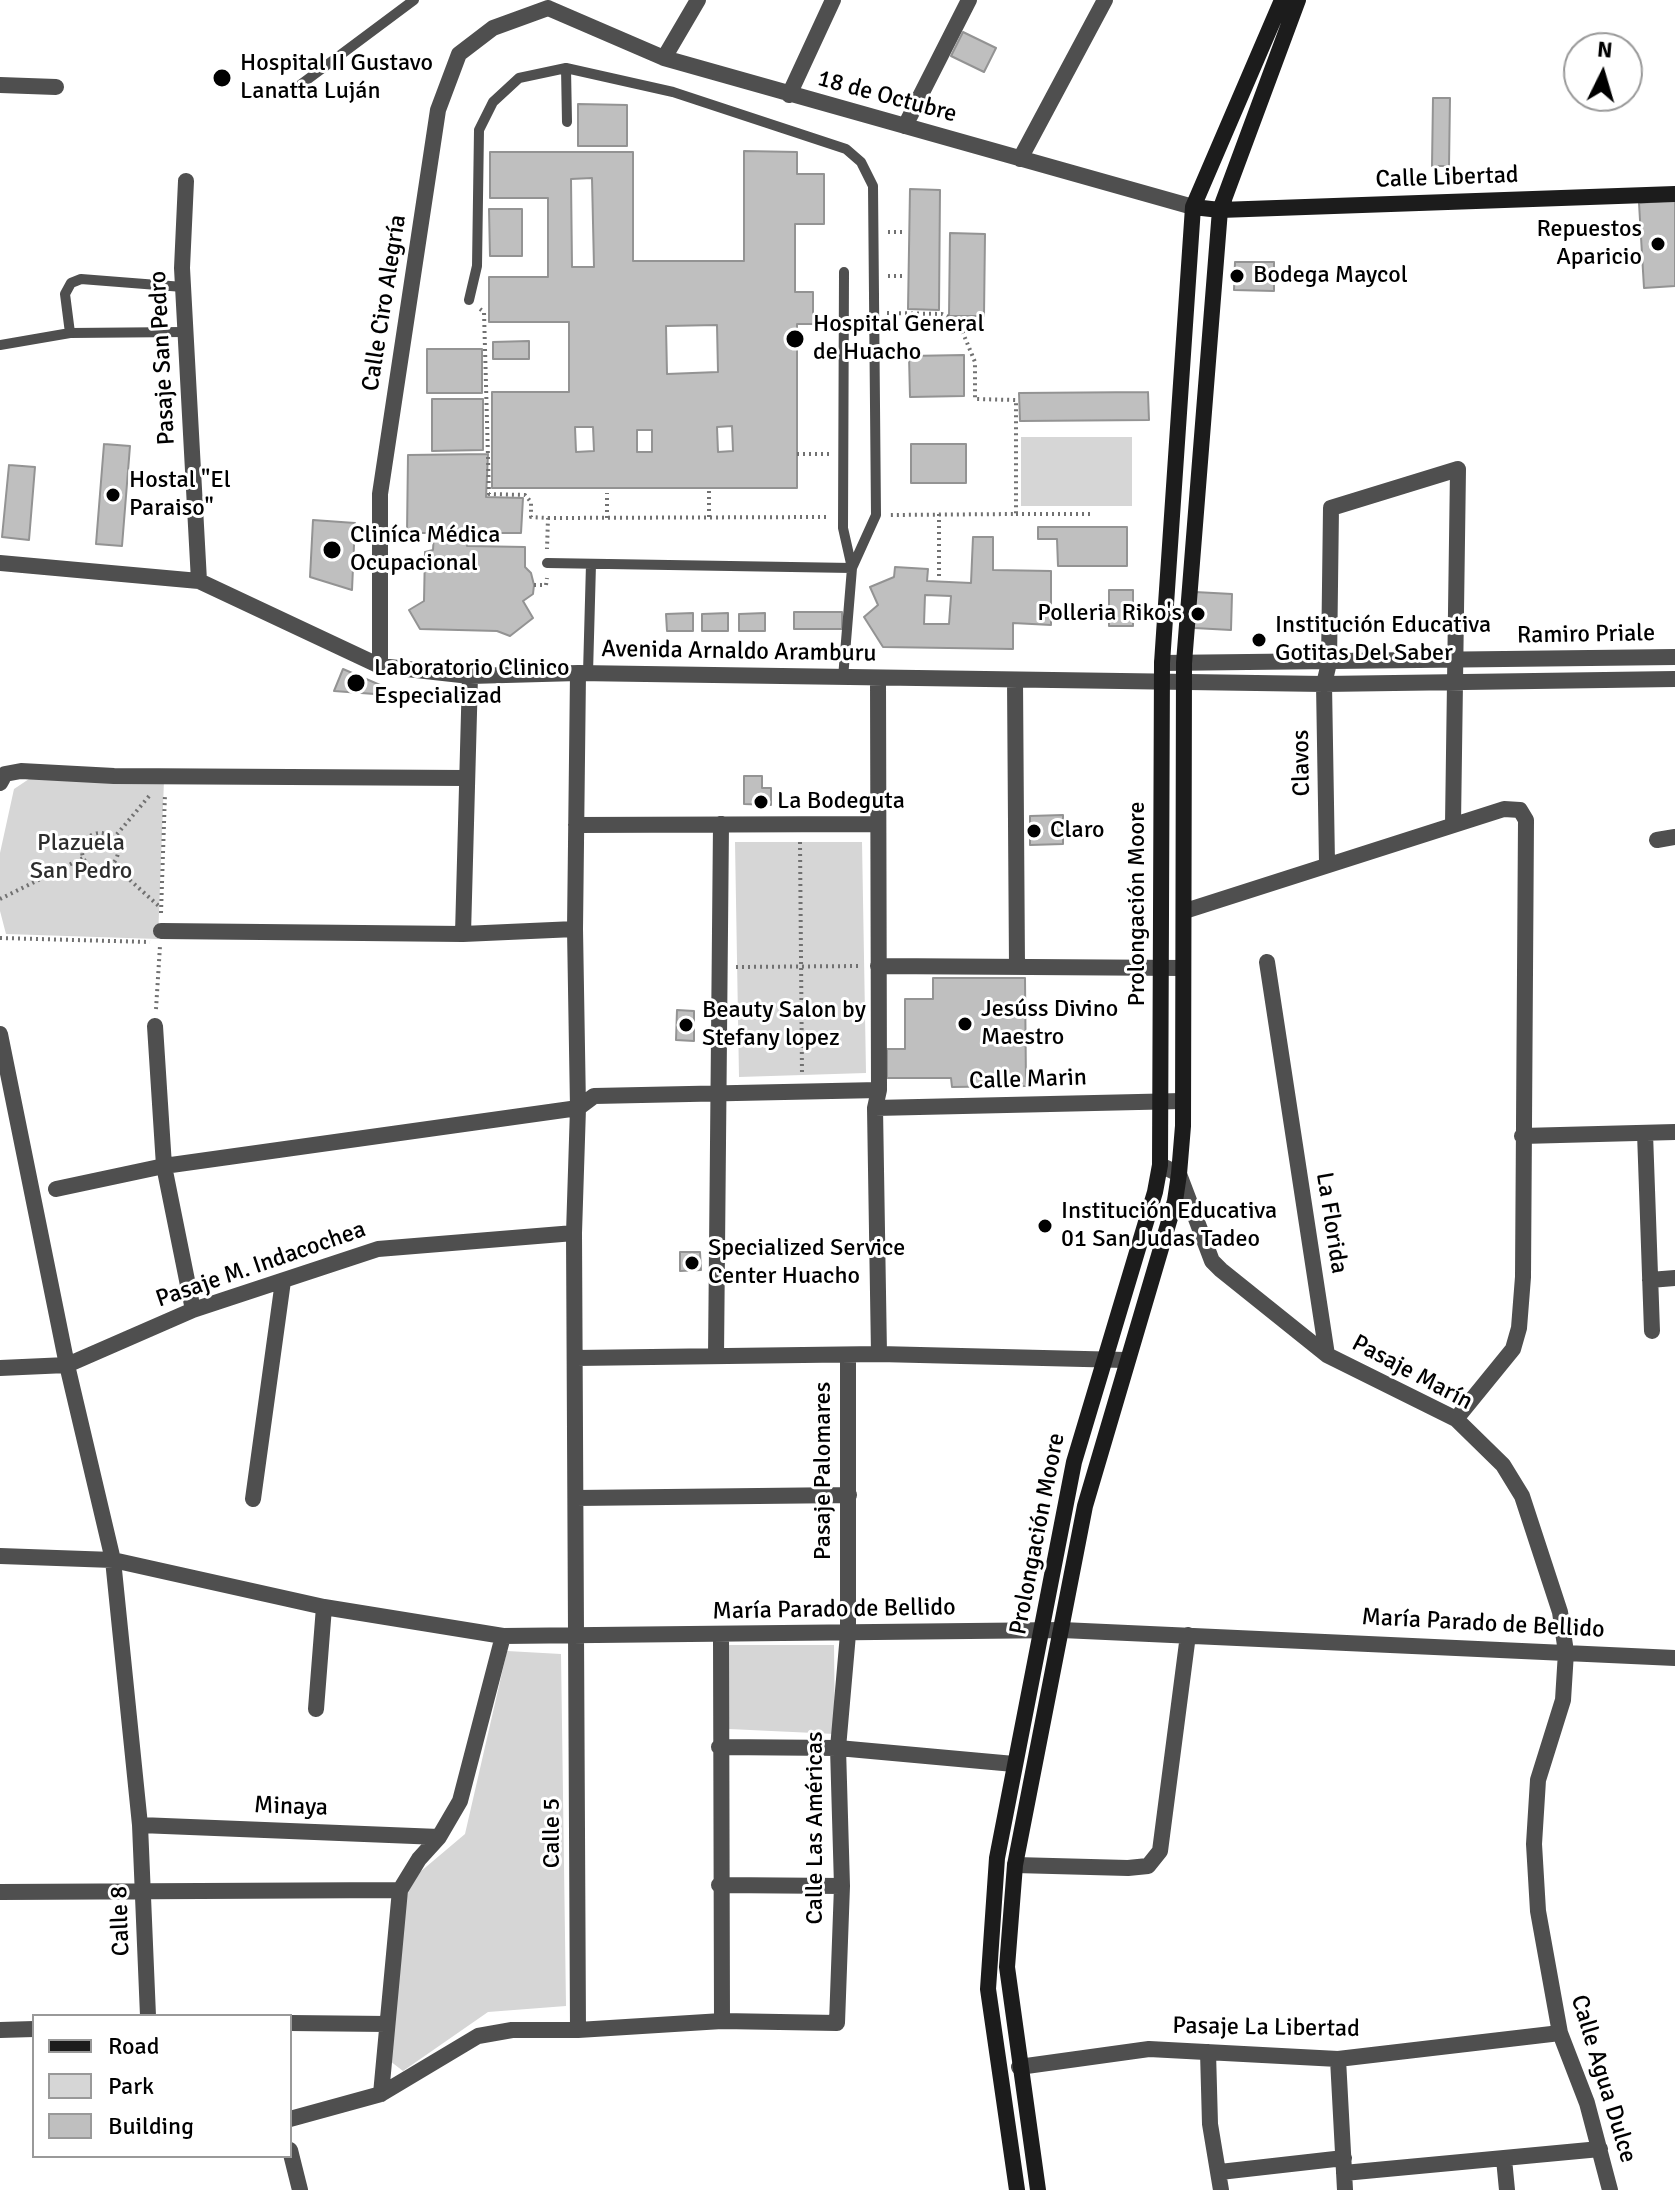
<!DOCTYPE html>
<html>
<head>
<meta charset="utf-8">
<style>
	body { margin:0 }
	#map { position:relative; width:1675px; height:2190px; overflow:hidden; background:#fff; font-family:Signika,sans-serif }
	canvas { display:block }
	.legend { position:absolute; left:32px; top:2014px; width:260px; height:144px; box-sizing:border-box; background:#fff; border:2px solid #999; margin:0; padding:10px 14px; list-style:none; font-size:24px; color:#000 }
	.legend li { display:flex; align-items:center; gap:16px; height:40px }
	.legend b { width:40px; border:2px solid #999 }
	.north { position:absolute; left:1563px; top:32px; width:80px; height:80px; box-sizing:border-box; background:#fff; border:2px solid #999; border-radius:50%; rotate:5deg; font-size:22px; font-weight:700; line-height:32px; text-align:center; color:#000 }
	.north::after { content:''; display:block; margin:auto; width:28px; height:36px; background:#000; clip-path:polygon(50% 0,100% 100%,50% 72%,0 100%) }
</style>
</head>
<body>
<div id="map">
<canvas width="1675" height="2190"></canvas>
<ul class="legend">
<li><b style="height:10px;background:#1c1c1c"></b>Road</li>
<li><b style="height:22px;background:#d6d6d6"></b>Park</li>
<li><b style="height:22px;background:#bfbfbf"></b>Building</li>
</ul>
<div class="north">N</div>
</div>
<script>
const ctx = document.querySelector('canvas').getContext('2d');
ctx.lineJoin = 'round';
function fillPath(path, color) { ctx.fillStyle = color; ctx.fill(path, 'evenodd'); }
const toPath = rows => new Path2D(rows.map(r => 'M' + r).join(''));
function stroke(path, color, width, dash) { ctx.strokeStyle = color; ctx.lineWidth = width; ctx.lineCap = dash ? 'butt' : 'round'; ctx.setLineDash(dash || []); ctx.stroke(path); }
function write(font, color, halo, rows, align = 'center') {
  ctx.font = font + ' Signika,sans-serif'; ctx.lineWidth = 6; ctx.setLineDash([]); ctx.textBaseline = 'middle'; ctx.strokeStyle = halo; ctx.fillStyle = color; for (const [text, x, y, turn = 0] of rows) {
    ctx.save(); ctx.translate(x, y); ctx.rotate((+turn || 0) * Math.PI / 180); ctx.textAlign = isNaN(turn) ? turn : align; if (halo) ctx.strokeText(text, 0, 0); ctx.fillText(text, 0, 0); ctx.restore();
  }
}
fillPath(toPath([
	[1021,437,1132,437,1132,506,1021,506],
	[29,779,164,780,158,939,6,934,0,911,0,853,14,789],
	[735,842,862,842,866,1073,739,1077],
	[729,1645,834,1645,835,1734,729,1729],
	[507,1651,561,1654,566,2006,488,2012,403,2071,390,2061,407,1883,465,1834]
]), '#d6d6d6');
const building = toPath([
	[963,32,996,48,984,72,951,56,963,32],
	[1433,98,1450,98,1449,166,1432,166,1433,98],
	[578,104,627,105,627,146,578,146,578,104],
	[744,151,797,152,797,174,824,174,824,224,795,224,795,292,813,292,813,324,797,324,797,488,492,488,492,392,569,392,569,322,489,322,489,277,548,277,548,198,490,198,490,152,633,152,633,261,744,261,744,151],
	[592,178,594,267,572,267,571,179,592,178],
	[717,325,718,372,667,374,666,326,717,325],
	[732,426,733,451,718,452,717,427,732,426],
	[575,427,593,427,594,451,576,452,575,427],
	[637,430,652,430,652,452,637,452,637,430],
	[910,189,940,190,939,310,908,309,910,189],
	[1675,200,1675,286,1644,288,1639,203,1675,200],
	[489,209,522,209,522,256,490,256,489,209],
	[950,233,985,234,984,316,949,316,950,233],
	[1235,262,1274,262,1274,291,1234,290,1235,262],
	[529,341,529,359,493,359,493,342,529,341],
	[427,349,482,349,482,393,427,393,427,349],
	[964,355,964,396,910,397,909,356,964,355],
	[1148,392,1149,420,1020,421,1019,393,1148,392],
	[432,399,483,399,483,450,432,451,432,399],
	[104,444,130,446,122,546,96,544,104,444],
	[911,444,966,444,966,483,911,483,911,444],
	[488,454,486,497,523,498,521,533,467,533,467,546,525,547,525,567,531,573,534,585,533,594,523,601,533,618,510,636,497,631,420,629,409,610,424,601,425,552,433,550,434,533,407,533,408,455,488,454],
	[9,465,35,467,29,540,2,537,9,465],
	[313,520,355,523,352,590,310,577,313,520],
	[1038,527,1127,527,1127,566,1058,566,1057,539,1038,539,1038,527],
	[973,537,993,537,993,570,1051,571,1051,625,1013,623,1013,649,883,647,864,617,878,605,870,587,894,577,895,567,928,569,927,581,971,583,973,537],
	[925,595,951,596,949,624,924,624,925,595],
	[1109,590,1133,590,1133,626,1109,626,1109,590],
	[1195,592,1232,594,1231,630,1194,628,1195,592],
	[794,612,842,612,842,629,794,629,794,612],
	[693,613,693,631,667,631,666,614,693,613],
	[728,613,728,631,702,631,702,614,728,613],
	[765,613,765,631,739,631,739,614,765,613],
	[343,669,387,688,388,695,334,691,343,669],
	[744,776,762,776,762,788,771,788,771,805,744,804,744,776],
	[1063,815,1063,844,1030,845,1030,816,1063,815],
	[933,978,1025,978,1026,1086,952,1087,951,1078,887,1078,887,1049,905,1049,905,999,933,999,933,978],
	[677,1010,694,1011,694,1041,676,1040,677,1010],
	[680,1252,700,1252,701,1270,680,1271,680,1252]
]);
fillPath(building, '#bfbfbf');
stroke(building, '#939393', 2);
stroke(toPath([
	[888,232,904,232],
	[888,276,902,276],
	[480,309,484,312,489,494,525,495,531,502,531,517,548,518,547,549],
	[887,313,942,314,958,321,975,362,975,399,1016,400,1016,514,890,515],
	[797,454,829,454],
	[1016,514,1092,514],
	[709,517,709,488],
	[548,518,829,517],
	[607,518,607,493],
	[939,576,939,514],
	[534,585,546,585,547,578],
	'82 851a18 18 0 1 1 36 0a18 18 0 1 1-36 0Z',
	[113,839,150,795],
	[800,842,802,1074],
	[112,864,161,908],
	[0,899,83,858],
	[161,913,165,794],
	[0,938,150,942],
	[736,967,860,966],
	[156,1009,160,946]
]), '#717171', 4, [2, 4]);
stroke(toPath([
	[566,68,567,122],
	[296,88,414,0],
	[469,300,477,266,479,130,493,102,519,78,566,68,673,92,846,149,861,162,873,186,876,515,852,568,843,528,844,272],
	[70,333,65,294,71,283,81,279,183,287],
	[0,345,70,333,184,332],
	[547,563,852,568,843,678],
	[588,673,591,564]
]), '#4f4f4f', 10);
stroke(toPath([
	[548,8,664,58,1193,207],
	[664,58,698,0],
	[0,85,56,87],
	[789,95,833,0],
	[905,126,969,0],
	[1020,159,1105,0],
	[186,181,182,268,199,581],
	[0,563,199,581,380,666,470,676,578,673,1324,684,1675,679],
	[1162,663,1675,657],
	[380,666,380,494,438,110,459,54,493,28,548,8],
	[878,678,879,1090,875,1108,879,1354],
	[1015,680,1017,966],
	[0,783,5,774,21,771,114,776,465,778],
	[576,825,877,824],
	[1657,840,1675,837],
	[1327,863,1324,684,1329,663,1331,508,1458,469,1453,824],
	[1185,911,1504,809,1520,810,1526,820,1523,1277,1519,1328,1513,1349,1456,1419],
	[161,931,463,934,575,929],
	[463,934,470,676],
	[1267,962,1327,1355],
	[878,966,1183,968],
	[155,1026,164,1166,578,1108,594,1096,879,1090],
	[0,1034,67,1365,113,1560,140,1825,148,2016],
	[875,1108,1182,1101],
	[1645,1133,1652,1331],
	[1522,1136,1675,1132],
	[1160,1165,1179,1174,1212,1261,1221,1270,1327,1355,1456,1419,1503,1465,1522,1496,1560,1612,1566,1652,1563,1700,1538,1780,1534,1844,1538,1911,1560,2033,1587,2103,1610,2190],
	[56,1189,164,1166,193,1310],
	[1650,1280,1675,1278],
	[716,1356,721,824],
	[576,1358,879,1354,1125,1360],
	[0,1368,67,1365,193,1310,378,1249,574,1233],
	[576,1498,849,1495],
	[253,1499,283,1281],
	[0,1556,113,1560,324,1607,503,1636,1062,1630,1675,1658],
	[721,1636,722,2021],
	[316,1709,324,1607],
	[719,1747,838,1748,1014,1764],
	[140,1825,439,1837],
	[1015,1865,1128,1868,1148,1866,1160,1851,1188,1635],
	[719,1885,842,1886],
	[0,1892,400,1890],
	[290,2023,387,2024],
	[0,2030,34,2029],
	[578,2030,574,1233,578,1108,575,929,578,673],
	[1208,2052,1210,2124,1221,2190],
	[1338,2059,1345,2190],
	[1019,2067,1149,2049,1338,2059,1560,2033],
	[381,2094,400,1890,419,1859,439,1837,460,1801,503,1636],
	[290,2119,381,2094,478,2036,512,2030,578,2030,722,2021,837,2023,842,1886,838,1748,848,1634,848,1355],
	[290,2150,300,2190],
	[1504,2159,1507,2190],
	[1220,2172,1344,2158],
	[1344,2173,1600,2149]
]), '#4f4f4f', 16);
stroke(toPath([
	[1193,207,1220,210,1675,194],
	[1017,2190,988,1989,997,1858,1074,1462,1155,1192,1160,1165,1162,663,1193,207,1282,0],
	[1038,2190,1007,1967,1015,1865,1085,1506,1175,1201,1179,1174,1183,1126,1184,663,1220,210,1298,0]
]), '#1c1c1c', 16);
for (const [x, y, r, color] of [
	[222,78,10,"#000"],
	[1658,244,8,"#000"],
	[1237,276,8,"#000"],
	[795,339,10,"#000"],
	[113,495,8,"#000"],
	[332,550,10,"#000"],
	[1198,614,8,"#000"],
	[1259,640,8,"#000"],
	[356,683,10,"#000"],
	[761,802,8,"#000"],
	[1034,831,8,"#000"],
	[965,1024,8,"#000"],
	[686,1025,8,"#000"],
	[1045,1226,8,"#000"],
	[692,1263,8,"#000"]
]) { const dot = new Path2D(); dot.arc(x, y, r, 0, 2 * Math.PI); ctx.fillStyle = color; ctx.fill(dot); stroke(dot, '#fff', 3); }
write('24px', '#000', '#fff', [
	["Hospital II Gustavo",240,64],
	["Lanatta Luján",240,92],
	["Repuestos",1642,230,"right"],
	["Aparicio",1642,258,"right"],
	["Bodega Maycol",1253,276],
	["Hospital General",813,325],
	["de Huacho",813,353],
	["Hostal \"El",129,481],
	["Paraiso\"",129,509],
	["Cliníca Médica",350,536],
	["Ocupacional",350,564],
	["Polleria Riko's",1182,614,"right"],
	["Institución Educativa",1275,626],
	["Gotitas Del Saber",1275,654],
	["Laboratorio Clinico",374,669],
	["Especializad",374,697],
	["La Bodeguta",777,802],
	["Claro",1050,831],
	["Jesúss Divino",981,1010],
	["Maestro",981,1038],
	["Beauty Salon by",702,1011],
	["Stefany lopez",702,1039],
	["Institución Educativa",1061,1212],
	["01 San Judas Tadeo",1061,1240],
	["Specialized Service",708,1249],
	["Center Huacho",708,1277]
], 'left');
write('24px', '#000', '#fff', [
	["18 de Octubre",887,97,15],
	["Calle Libertad",1447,178,-2],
	["Calle Ciro Alegría",385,303,-81],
	["Pasaje San Pedro",163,358,-93],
	["Ramiro Priale",1586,635,-1],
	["Avenida Arnaldo Aramburu",739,652,1],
	["Clavos",1302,763,-91],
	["Prolongación Moore",1138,904,-90],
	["Calle Marin",1028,1080,-2],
	["La Florida",1331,1223,81],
	["Pasaje M. Indacochea",261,1265,-19],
	["Pasaje Marín",1412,1373,28],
	["Pasaje Palomares",824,1471,-90],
	["Prolongación Moore",1038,1534,-79],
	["María Parado de Bellido",834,1610,-1],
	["María Parado de Bellido",1483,1624,3],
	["Minaya",291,1807,2],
	["Calle Las Américas",816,1828,-90],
	["Calle 5",553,1833,-90],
	["Calle 8",121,1921,-92],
	["Pasaje La Libertad",1266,2028,1],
	["Calle Agua Dulce",1603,2079,73]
]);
write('24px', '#2d2d2d', '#fff', [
	["Plazuela",81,844],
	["San Pedro",81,872]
]);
</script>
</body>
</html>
